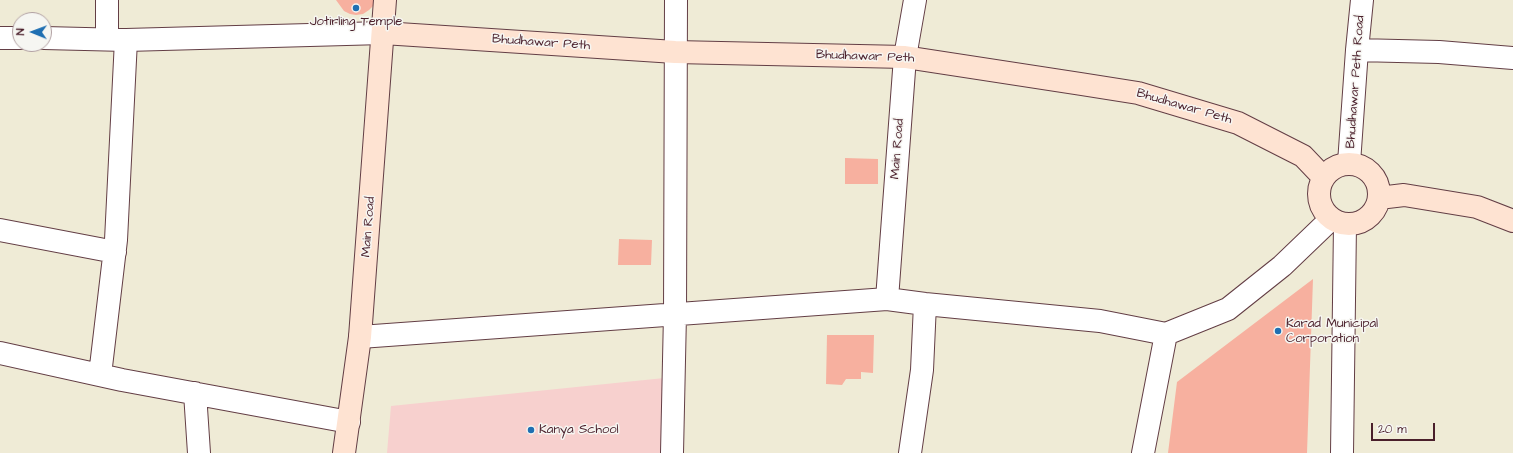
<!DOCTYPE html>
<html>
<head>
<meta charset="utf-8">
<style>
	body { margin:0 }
	#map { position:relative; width:1513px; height:453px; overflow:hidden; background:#efebd6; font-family:"Architects Daughter",sans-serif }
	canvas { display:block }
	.north { position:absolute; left:12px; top:12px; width:40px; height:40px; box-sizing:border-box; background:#f6f6f2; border:1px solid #b1a0a2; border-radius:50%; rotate:271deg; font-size:11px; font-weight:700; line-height:16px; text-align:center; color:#4a1f2b }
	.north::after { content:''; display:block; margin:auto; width:14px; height:18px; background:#1f6fb2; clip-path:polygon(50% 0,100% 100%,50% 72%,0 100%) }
	.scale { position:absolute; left:1371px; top:423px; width:64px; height:18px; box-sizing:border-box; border:2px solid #4a1f2b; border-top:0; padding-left:5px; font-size:12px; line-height:14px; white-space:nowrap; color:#4a1f2b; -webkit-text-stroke:3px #f6f6f2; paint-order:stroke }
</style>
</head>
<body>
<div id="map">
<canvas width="1513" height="453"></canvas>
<div class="north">N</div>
<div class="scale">20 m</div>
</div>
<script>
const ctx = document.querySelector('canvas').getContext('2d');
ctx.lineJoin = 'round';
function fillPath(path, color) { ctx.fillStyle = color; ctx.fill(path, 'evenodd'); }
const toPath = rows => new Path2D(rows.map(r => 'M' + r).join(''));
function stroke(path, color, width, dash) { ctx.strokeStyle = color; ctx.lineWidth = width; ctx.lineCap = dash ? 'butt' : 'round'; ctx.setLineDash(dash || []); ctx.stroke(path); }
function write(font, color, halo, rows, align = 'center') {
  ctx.font = font + ' "Architects Daughter",sans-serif'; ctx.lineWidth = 3; ctx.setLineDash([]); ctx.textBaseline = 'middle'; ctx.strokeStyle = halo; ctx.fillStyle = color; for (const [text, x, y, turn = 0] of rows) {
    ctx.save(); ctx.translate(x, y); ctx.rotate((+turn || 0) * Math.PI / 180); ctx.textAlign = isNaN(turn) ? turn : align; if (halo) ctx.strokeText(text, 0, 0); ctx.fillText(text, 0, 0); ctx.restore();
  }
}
fillPath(toPath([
	[674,377,672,453,387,453,391,406]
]), '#f7d0ce');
fillPath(toPath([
	[336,0,375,0,374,5,369,10,363,14,356,15,350,14,344,11],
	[845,158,878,159,878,184,845,184],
	[619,239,652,240,651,265,618,265],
	[1313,279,1307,453,1168,453,1177,382],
	[827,335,874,335,873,373,861,372,861,379,846,379,842,385,826,384]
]), '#f7b09f');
const street = toPath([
	[107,0,107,39],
	[0,38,20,38],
	[44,38,126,40,383,33],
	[1357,50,1439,52,1513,58],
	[1349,163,1357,50,1362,0],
	[0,230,115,252],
	[887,299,905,57,915,0],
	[360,337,887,299,925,304,1100,321,1166,334,1228,309,1282,266,1331,219],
	[0,353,122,380,349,422],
	[100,375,116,240,126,40],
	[195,393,199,453],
	[672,453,675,314,676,0],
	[910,453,922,370,925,304],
	[1143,453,1166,334],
	[1342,453,1345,224]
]);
const secondary = toPath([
	[383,33,675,52,905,57,1081,84,1138,93,1238,123,1303,156,1323,177],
	'1319 194a30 30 0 1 1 60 0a30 30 0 1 1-60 0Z',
	[1379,198,1404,195,1477,207,1513,221],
	[344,453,360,337,385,0]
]);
stroke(street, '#633e45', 24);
stroke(secondary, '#633e45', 24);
stroke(street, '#fff', 22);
stroke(secondary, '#fee3d2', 22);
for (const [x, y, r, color] of [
	[356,8,4,"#1f6fb2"],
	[1278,331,4,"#1f6fb2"],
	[531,430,4,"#1f6fb2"]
]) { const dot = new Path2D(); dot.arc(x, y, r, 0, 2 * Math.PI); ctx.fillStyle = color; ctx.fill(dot); stroke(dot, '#f6f6f2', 1.5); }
write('13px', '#4a1f2b', '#f6f6f2', [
	["Jotirling Temple",356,22,"center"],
	["Karad Municipal",1286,324],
	["Corporation",1286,339],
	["Kanya School",539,430]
], 'left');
write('13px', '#4a1f2b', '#f6f6f2', [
	["Bhudhawar Peth",541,43,4],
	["Bhudhawar Peth",865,57,2],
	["Bhudhawar Peth Road",1356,82,-86],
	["Bhudhawar Peth",1184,107,16],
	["Main Road",898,149,-86],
	["Main Road",369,227,-86]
]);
</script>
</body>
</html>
